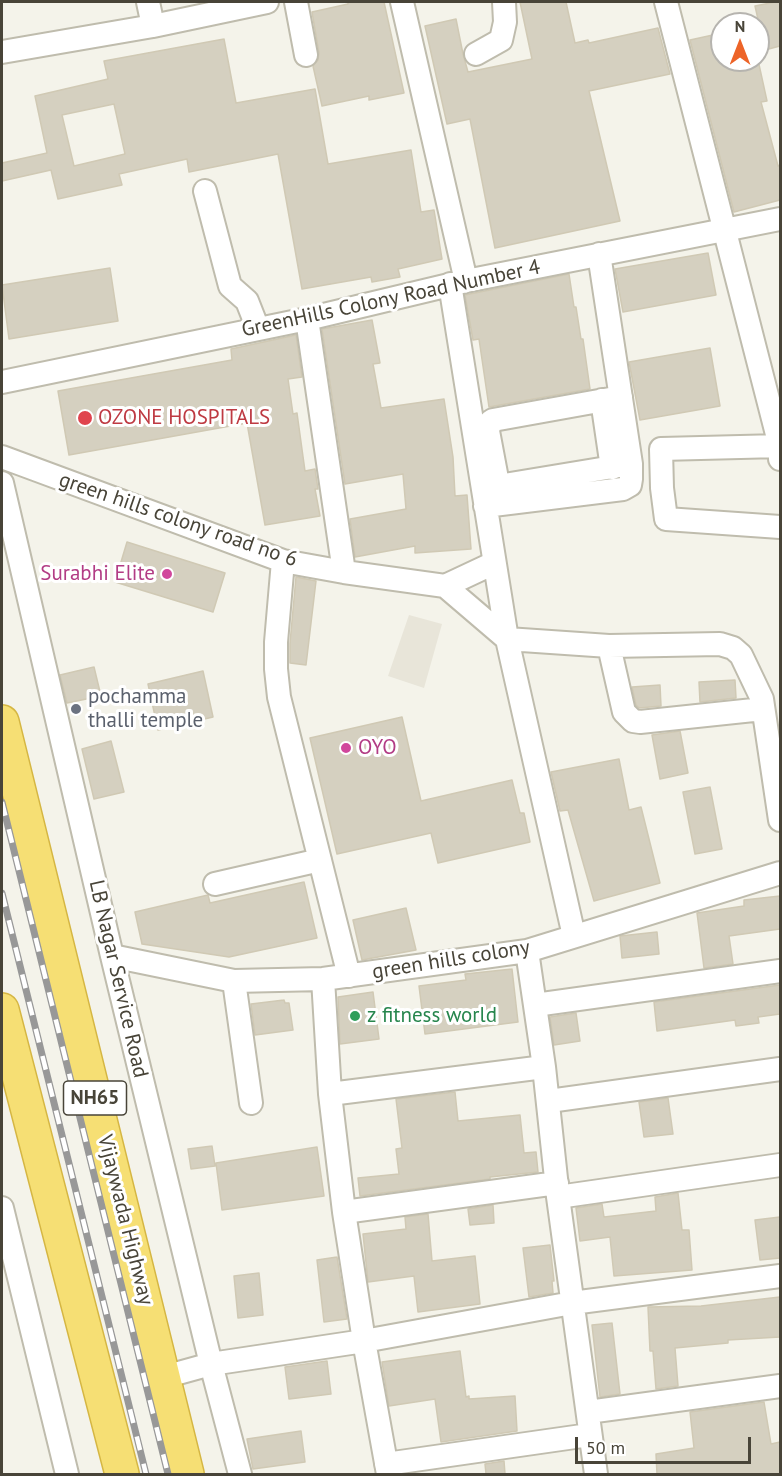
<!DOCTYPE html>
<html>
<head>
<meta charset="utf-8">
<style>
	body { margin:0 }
	#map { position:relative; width:782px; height:1476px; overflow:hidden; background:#f4f3ea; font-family:"PT Sans",sans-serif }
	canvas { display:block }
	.frame { position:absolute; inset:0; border:3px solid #484438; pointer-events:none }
	.north { position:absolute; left:710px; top:12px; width:60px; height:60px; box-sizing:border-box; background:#fff; border:2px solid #b6b4af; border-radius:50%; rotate:0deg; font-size:16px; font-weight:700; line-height:24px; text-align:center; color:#484438 }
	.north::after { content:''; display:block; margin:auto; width:21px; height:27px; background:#ed6428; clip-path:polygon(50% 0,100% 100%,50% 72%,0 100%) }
	.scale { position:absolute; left:575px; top:1437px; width:176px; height:27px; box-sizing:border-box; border:3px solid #484438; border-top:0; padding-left:8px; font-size:18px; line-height:21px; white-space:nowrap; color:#484438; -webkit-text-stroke:4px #fff; paint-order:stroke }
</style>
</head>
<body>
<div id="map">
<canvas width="782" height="1476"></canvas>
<div class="frame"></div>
<div class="north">N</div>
<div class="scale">50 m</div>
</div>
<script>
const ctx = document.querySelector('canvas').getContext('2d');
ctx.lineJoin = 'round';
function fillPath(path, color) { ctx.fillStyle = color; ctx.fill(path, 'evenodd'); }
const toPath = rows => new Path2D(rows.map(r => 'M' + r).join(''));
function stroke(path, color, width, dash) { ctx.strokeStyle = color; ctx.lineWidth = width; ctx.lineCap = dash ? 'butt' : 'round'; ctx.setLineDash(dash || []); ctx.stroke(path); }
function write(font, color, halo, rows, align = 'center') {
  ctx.font = font + ' "PT Sans",sans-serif'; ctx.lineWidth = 6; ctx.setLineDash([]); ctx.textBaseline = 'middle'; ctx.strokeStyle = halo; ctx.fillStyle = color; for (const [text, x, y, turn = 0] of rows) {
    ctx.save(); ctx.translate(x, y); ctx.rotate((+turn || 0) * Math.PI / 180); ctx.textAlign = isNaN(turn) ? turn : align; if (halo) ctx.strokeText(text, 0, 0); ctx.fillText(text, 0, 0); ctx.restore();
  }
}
fillPath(toPath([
	[409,615,442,624,424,688,388,676]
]), '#e8e5d9');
const building = toPath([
	[348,2,384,2,404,93,369,100,369,96,322,106,313,66,318,60,319,53,312,12,348,4,348,2],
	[520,2,566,2,575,43,588,40,589,43,658,28,670,74,589,91,620,221,495,248,470,119,447,124,425,26,456,19,463,54,468,72,532,59,520,2],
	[775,2,780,2,780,46,765,50,755,6,775,2],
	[722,33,722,60,758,60,767,101,761,102,778,166,780,165,780,200,734,212,690,40,722,33],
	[224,39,236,103,315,89,328,164,411,150,421,212,434,210,442,259,398,269,400,277,372,282,371,277,302,289,278,154,189,172,187,159,119,174,122,185,58,199,51,170,2,181,2,163,47,153,35,96,108,79,104,61,224,39],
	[114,104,125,154,74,166,62,115,114,104],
	[708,253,716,295,623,312,615,269,708,253],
	[110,268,118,321,9,339,2,285,110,268],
	[569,274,574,307,576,307,581,339,583,339,590,389,489,407,479,339,473,340,465,295,569,274],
	[372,320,380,363,373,364,381,408,444,399,453,457,455,496,467,495,471,549,415,553,415,546,355,557,350,519,406,509,403,474,345,484,322,329,372,320],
	[296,335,302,377,288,379,293,414,297,413,305,471,315,469,318,489,315,489,320,516,265,525,247,423,69,455,58,391,232,360,231,349,296,335],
	[710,348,720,406,640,420,629,362,710,348],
	[127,542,225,573,213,612,115,582,127,542],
	[296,577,316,581,306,665,290,663,290,643,296,577],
	[94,667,101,696,67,703,60,675,94,667],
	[203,671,213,717,158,730,148,684,203,671],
	[735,680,736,698,700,702,699,682,735,680],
	[660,685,661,706,639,708,636,705,632,687,660,685],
	[402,717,421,801,512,780,520,813,524,813,530,842,438,863,431,833,337,854,310,738,402,717],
	[680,731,688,773,660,779,652,735,680,731],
	[111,741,124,792,94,799,82,749,111,741],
	[619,759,629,810,641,807,660,883,594,901,568,810,560,811,551,772,619,759],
	[710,787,722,849,695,854,683,792,710,787],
	[304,882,317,938,229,957,142,944,135,912,208,895,210,903,304,882],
	[780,896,780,929,729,936,733,964,704,968,697,913,744,906,744,900,780,896],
	[406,908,416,950,362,960,353,920,406,908],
	[657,932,659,954,622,958,620,936,657,932],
	[512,969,518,1022,425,1034,419,986,466,980,465,974,512,969],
	[780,985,780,1014,758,1017,759,1023,736,1026,735,1020,657,1031,654,1002,780,985],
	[373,992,379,1039,340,1044,338,997,373,992],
	[284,1000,285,1003,289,1003,293,1030,255,1035,251,1004,284,1000],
	[576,1013,580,1041,554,1045,550,1017,576,1013],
	[455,1092,458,1121,520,1115,524,1153,536,1152,538,1172,490,1177,490,1179,360,1196,358,1178,399,1174,396,1149,402,1148,396,1099,455,1092],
	[668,1098,673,1134,644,1137,639,1102,668,1098],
	[212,1146,215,1166,191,1169,188,1149,212,1146],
	[317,1147,324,1196,222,1210,216,1163,317,1147],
	[678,1193,682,1230,689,1230,692,1270,614,1276,610,1237,580,1241,576,1208,602,1204,604,1217,656,1211,655,1197,678,1193],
	[493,1205,494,1223,470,1225,468,1209,493,1205],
	[428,1214,432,1261,475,1256,480,1304,418,1312,414,1276,368,1282,363,1234,406,1229,405,1217,428,1214],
	[780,1217,780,1258,760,1260,755,1220,780,1217],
	[550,1245,554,1281,552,1281,553,1293,529,1297,523,1248,550,1245],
	[337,1257,347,1319,324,1322,317,1260,337,1257],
	[259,1273,263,1315,238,1318,234,1276,259,1273],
	[780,1297,780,1337,728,1340,728,1343,675,1348,678,1386,656,1389,653,1351,650,1351,648,1307,701,1306,780,1297],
	[612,1323,620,1394,600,1397,592,1325,612,1323],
	[460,1351,466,1397,469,1396,469,1399,515,1396,517,1431,441,1442,435,1399,389,1406,382,1362,460,1351],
	[327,1361,331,1394,289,1399,285,1367,327,1361],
	[764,1402,771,1444,780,1442,780,1474,657,1474,656,1454,694,1448,690,1412,764,1402],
	[301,1431,305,1462,253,1469,247,1439,301,1431],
	[504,1461,505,1474,486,1474,485,1464,504,1461]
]);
fillPath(building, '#d5d0c0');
stroke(building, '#d0c9b4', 1.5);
const minor = toPath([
	[148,2,153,26],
	[296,2,306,55],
	[402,2,466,281],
	[666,2,780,446,780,459],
	[2,52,153,26,267,2],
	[476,54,501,40,505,22,504,2],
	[205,191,230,286,247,301,258,329],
	[450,284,507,639,574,936],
	[307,319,344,572],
	[2,382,307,319,466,281,780,219],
	[621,397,493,420,490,422,488,431,498,484,504,485,631,464],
	[602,400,612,468],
	[780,446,661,449,662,488,666,519,780,527],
	[2,457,283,561,344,572,445,586,494,563],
	[2,483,112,956,211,1364,240,1474],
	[485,506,623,489,630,485,631,479,631,464,599,254],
	[283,561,276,642,276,669,279,697,349,976],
	[445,586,507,639,609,646,720,644,733,648,741,655,762,699,780,820],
	[609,646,624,712,633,721,640,722,763,709],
	[215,884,320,860],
	[527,951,544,1067,558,1197,596,1474],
	[112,956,234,981,323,979,527,951,780,873],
	[323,979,330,1094,344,1212,364,1341,388,1474],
	[234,981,251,1103],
	[535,1005,780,971],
	[330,1094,544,1067],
	[549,1101,780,1069],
	[558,1197,780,1165],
	[2,1208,67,1474],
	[344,1212,557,1183],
	[164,1377,211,1364,364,1341,572,1303,780,1276],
	[588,1412,780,1386],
	[386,1464,589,1435]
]);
const highway = toPath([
	[2,722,187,1474],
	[2,1010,122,1474]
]);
stroke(minor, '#bfbcad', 26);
stroke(highway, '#d5b643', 36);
stroke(minor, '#fff', 22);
stroke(highway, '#f6df74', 33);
const rail = toPath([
	[2,802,168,1474],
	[2,893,146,1474]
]);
stroke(rail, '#989898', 7);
stroke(rail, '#fff', 4.5, [14]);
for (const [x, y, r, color] of [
	[85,418,8,"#e0444e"],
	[167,574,6,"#d1479c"],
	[76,709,6,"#6b7280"],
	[346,748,6,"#d1479c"],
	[355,1016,6,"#2e9e5b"]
]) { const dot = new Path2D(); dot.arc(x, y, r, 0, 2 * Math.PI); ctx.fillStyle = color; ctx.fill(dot); stroke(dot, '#fff', 2); }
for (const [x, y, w] of [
	[95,1098,63]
]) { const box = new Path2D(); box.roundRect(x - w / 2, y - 17, w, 34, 4.5); ctx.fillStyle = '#fff'; ctx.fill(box); stroke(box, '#484438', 1.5); }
write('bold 20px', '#484438', null, [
	["NH65",95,1098]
]);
write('21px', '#484438', '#fff', [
	["GreenHills Colony Road Number 4",391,299,-12],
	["green hills colony road no 6",178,520,19],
	["green hills colony",451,960,-9],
	["LB Nagar Service Road",118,979,77],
	["Vijaywada Highway",125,1220,76]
]);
write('21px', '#be3a42', '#fff', [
	["OZONE HOSPITALS",98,418]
], 'left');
write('21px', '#b23c85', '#fff', [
	["Surabhi Elite",155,574],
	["OYO",358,748,"left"]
], 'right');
write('21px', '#5b616d', '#fff', [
	["pochamma",88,697],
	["thalli temple",88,721]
], 'left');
write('21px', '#27864d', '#fff', [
	["z fitness world",367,1016]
], 'left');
</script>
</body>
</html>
